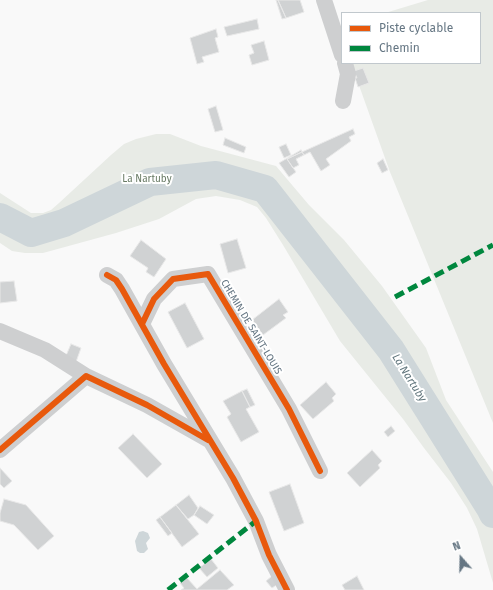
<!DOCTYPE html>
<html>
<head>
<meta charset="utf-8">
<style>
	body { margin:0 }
	#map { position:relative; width:493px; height:590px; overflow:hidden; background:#f9f9f9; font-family:"Fira Sans",sans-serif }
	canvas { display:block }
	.legend { position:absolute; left:341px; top:12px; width:140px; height:52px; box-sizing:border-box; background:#fff; border:1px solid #c1c8cd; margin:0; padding:5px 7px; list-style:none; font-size:12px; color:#657683 }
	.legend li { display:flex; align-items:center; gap:8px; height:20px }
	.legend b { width:20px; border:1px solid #c1c8cd }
	.north { position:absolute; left:441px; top:538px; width:40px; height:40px; -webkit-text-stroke:3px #fff; paint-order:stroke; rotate:340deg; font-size:11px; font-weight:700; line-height:16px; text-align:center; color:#657683 }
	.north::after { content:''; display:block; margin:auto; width:14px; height:18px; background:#657683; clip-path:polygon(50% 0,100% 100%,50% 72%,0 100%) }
</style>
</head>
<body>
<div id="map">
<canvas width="493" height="590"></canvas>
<ul class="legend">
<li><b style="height:5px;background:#e8590c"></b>Piste cyclable</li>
<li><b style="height:5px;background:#00873e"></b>Chemin</li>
</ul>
<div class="north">N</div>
</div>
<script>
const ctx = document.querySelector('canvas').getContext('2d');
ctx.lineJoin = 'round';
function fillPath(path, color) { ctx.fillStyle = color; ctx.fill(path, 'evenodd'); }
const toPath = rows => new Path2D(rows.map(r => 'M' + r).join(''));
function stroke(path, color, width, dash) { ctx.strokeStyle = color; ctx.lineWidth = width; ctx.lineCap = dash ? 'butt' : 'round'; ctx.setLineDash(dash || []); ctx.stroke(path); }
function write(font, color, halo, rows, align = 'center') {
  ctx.font = font + ' "Fira Sans",sans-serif'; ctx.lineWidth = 4; ctx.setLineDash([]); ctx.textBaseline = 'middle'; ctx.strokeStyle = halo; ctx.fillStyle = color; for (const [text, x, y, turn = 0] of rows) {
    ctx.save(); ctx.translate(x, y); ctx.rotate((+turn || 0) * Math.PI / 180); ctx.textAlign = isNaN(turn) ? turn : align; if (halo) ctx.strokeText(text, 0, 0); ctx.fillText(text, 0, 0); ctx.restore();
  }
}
fillPath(toPath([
	[428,0,493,0,493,423,390,172,351,63,480,63,480,13,385,13],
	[156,134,170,134,201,146,276,166,309,205,344,240,382,286,426,348,446,400,493,472,493,583,477,529,467,508,451,483,424,448,403,419,340,341,283,245,266,218,257,207,240,200,216,196,196,199,159,219,116,233,43,253,25,253,12,251,0,243,0,193,31,213,43,213,51,210,59,203,111,155,124,144,136,139]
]), '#e8ebe6');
fillPath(toPath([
	[143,531,148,533,150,538,146,543,148,549,144,553,140,553,137,551,135,541,139,532]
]), '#ced6d9');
stroke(toPath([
	[0,217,31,233,64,223,150,182,216,175,265,189,391,350,490,508,493,514]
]), '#ced6d9', 28);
const building = toPath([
	[276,0,278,0,286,18,282,19,276,0],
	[278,0,300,0,304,12,286,18,278,0],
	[257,19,259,29,227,36,224,27,257,19],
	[216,29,218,37,215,38,219,52,202,57,204,62,197,64,190,38,216,29],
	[264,41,269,60,252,65,249,55,254,53,251,45,264,41],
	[363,68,369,83,358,87,355,78,357,78,354,71,363,68],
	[216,106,223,130,215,132,208,109,216,106],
	[353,129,355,134,349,137,351,141,326,159,330,165,321,171,310,152,304,155,302,152,353,129],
	[225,138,246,147,244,153,223,145,225,138],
	[286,144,291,155,284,158,279,147,286,144],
	[301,150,302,152,287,159,296,172,289,177,279,163,301,150],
	[302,152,304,155,296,159,299,165,293,168,287,159,302,152],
	[383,159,388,170,382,173,377,163,383,159],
	[237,239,246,268,228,273,220,244,237,239],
	[141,240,166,259,154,277,146,272,148,268,130,256,141,240],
	[14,281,17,301,0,303,0,282,14,281],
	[279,299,288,312,283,315,286,318,263,335,252,320,279,299],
	[185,303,204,339,187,348,168,312,185,303],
	[71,344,81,348,76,362,65,358,71,344],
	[326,382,336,394,332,398,334,401,313,419,300,405,326,382],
	[247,389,255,405,250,407,242,391,247,389],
	[242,391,250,407,246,409,259,432,241,442,227,417,231,414,223,401,242,391],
	[391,426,395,431,388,437,384,432,391,426],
	[133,434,162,464,147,478,118,448,133,434],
	[372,450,382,461,378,465,380,468,360,487,347,473,372,450],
	[0,468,12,481,4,488,0,484,0,468],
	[290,484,304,523,284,531,269,492,290,484],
	[189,495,198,508,194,515,188,519,176,505,189,495],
	[4,499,26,505,54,536,38,550,14,525,0,521,0,513,4,499],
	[176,505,199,534,182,547,160,517,176,505],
	[200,506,214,515,207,524,194,515,200,506],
	[160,517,172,533,168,536,156,520,160,517],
	[211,559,218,568,207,577,199,568,211,559],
	[220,570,234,585,227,590,181,590,184,588,180,583,187,578,197,589,220,570],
	[272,576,278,584,272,588,266,581,272,576],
	[357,576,364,590,345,590,342,585,357,576]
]);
fillPath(building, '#d0d2d3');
stroke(building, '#e8e8e8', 1);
stroke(toPath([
	[324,0,342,55],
	[343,101,348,74,345,63],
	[107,275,116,280,122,289,164,364,233,478,256,521,269,555,287,590],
	[142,324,154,299,173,279,208,274,289,409,320,471],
	[0,331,45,350,86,376],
	[0,450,86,376,147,405,209,440]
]), '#cecfd0', 16);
stroke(toPath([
	[395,297,493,245],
	[168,590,256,521]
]), '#00873e', 5, [10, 5]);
stroke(toPath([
	[107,275,116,280,122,289,164,364,233,478,256,521,269,555,287,590],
	[142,324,154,299,173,279,208,274,289,409,320,471],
	[0,450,86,376,147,405,208,440]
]), '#e8590c', 6);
write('10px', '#687a64', '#fff', [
	["La Nartuby",147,179]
]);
write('10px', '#657683', '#fff', [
	["CHEMIN DE SAINT-LOUIS",251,327,59]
]);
write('italic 11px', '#60757c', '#fff', [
	["La Nartuby",409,378,58]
]);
</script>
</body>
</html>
